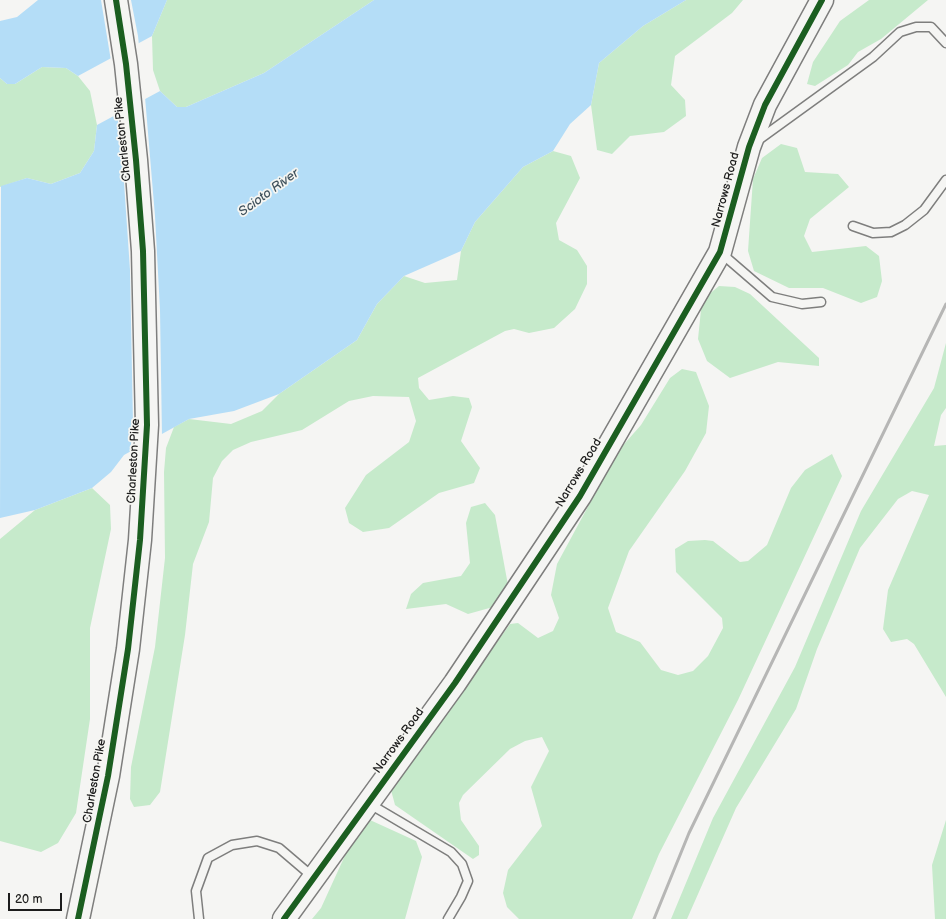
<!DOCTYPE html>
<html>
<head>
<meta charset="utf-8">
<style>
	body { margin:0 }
	#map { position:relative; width:946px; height:919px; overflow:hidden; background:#f5f5f3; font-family:"Balsamiq Sans",sans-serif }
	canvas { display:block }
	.scale { position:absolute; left:8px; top:893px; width:54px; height:18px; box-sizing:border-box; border:2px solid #1c1c1c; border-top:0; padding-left:5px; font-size:12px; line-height:14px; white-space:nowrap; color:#1c1c1c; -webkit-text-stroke:3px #f6f6f2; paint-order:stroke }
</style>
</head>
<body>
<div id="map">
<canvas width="946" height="919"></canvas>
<div class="scale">20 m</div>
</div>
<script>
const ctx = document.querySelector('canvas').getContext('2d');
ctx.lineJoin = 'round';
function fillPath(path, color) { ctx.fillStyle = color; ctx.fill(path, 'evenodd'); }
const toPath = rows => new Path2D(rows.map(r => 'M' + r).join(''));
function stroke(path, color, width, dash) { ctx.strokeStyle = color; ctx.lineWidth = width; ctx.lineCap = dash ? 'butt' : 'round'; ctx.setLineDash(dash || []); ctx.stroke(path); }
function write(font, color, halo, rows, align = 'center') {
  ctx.font = font + ' "Balsamiq Sans",sans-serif'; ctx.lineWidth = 3.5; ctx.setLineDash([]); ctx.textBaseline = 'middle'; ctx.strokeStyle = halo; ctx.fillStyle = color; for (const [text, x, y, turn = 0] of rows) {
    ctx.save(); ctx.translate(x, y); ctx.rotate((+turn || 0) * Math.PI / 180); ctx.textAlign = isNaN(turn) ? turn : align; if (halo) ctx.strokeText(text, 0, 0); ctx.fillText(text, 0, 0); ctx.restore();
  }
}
fillPath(toPath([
	[167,0,374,0,264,73,186,107,177,107,160,91,153,70,152,36],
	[686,0,743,0,732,13,675,56,671,85,685,100,686,116,664,132,630,136,612,154,597,150,591,105,599,63,643,26],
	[869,0,928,0,881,39,858,52,848,65,815,86,807,84,813,62,840,21],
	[42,67,66,68,78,76,90,91,97,125,94,151,80,173,51,184,27,178,0,187,0,78,7,84,15,84],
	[781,144,797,148,805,172,838,174,849,187,810,219,804,236,812,252,866,246,879,256,882,281,877,297,861,303,823,288,789,288,754,271,748,251,753,179,762,158],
	[553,151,571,156,580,178,556,223,559,240,577,250,587,266,587,284,575,309,554,328,529,333,514,329,505,331,418,378,419,388,429,400,453,396,469,398,472,407,461,441,480,468,474,483,439,493,389,528,363,532,349,523,345,508,366,475,409,442,416,421,409,397,373,396,349,401,302,430,251,442,233,450,222,461,213,478,209,522,193,564,185,635,160,792,150,805,134,807,130,799,131,767,155,647,165,558,164,472,166,448,174,427,189,419,231,424,262,411,279,394,357,340,377,304,404,276,425,283,457,280,461,251,475,222,523,167],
	[719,286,735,287,750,294,819,358,819,366,778,362,730,378,707,361,698,339,702,300],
	[946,343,946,408,941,415,934,446,946,445,946,697,914,644,907,639,891,642,883,629,888,590,929,495,912,491,898,499,860,548,817,649,796,709,736,808,687,919,671,919,713,818,795,667,861,511,934,388],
	[682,369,696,372,709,406,706,433,685,471,629,551,608,608,616,632,640,642,661,670,678,675,693,671,708,656,723,628,722,618,676,572,675,549,688,541,705,540,713,541,740,562,748,561,767,545,791,488,805,470,832,454,842,476,738,700,659,854,632,919,519,919,507,907,503,893,508,870,542,826,531,787,549,751,542,737,525,741,510,749,463,795,459,803,461,820,479,846,479,855,473,859,395,805,391,790,510,624,518,623,538,638,553,631,559,618,551,595,557,564,618,451,641,425,670,378],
	[92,488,110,505,111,529,90,628,90,719,76,813,58,843,41,852,0,841,0,539,35,510],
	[485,503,495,515,508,585,493,607,468,614,446,604,406,609,411,594,423,583,461,576,470,563,466,523,471,507],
	[370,820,416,841,422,857,405,919,312,919,321,908,353,838],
	[946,820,946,919,935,919,932,865]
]), '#c6eacb');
fillPath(toPath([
	[38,0,167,0,152,36,78,76,66,68,42,67,15,84,7,84,0,78,0,21,17,17],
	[374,0,686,0,643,26,599,63,591,105,570,124,553,151,523,167,475,222,461,251,404,276,377,304,357,340,279,394,234,411,189,419,124,455,111,472,92,488,35,510,0,518,1,186,27,178,51,184,80,173,94,151,97,125,160,91,177,107,186,107,264,73]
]), '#b4ddf7');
fillPath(toPath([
	[101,0,131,0,138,36,139,46,111,61],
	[145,97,155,216,160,310,162,437,130,454,133,424,130,270,123,168,117,112]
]), '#f5f5f3');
const lane = toPath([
	[757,141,873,57,900,32,916,27,931,27,946,43],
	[853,226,873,233,891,232,905,225,924,210,946,180],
	[721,253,772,297,802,304,821,302],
	[368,803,451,852,462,864,468,881,461,897,448,919],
	[199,919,196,891,208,858,232,845,257,841,279,848,313,877]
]);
const secondary = toPath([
	[78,919,108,776,128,649,140,540,147,425,143,251,136,160,126,64,116,0],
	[284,919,455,683,580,496,720,252,749,147,765,105,822,0]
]);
stroke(lane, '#7e7e7d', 11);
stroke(secondary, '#7e7e7d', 25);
stroke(lane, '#f5f5f3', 8);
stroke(secondary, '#f5f5f3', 22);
stroke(toPath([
	[654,919,689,833,946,304]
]), '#b6b6b5', 3);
stroke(toPath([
	[78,919,108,776,128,649,140,540,147,425,143,251,136,160,126,64,116,0],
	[284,919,455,683,580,496,720,252,749,147,765,105,822,0]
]), '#1b5e20', 6);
write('12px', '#1c1c1c', '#f6f6f2', [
	["Charleston Pike",123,139,-96],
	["Narrows Road",726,190,-75],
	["Charleston Pike",134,461,-87],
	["Narrows Road",579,473,-59],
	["Narrows Road",399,741,-54],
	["Charleston Pike",95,781,-80]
]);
write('italic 13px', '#41535e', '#f6f6f2', [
	["Scioto River",269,193,-36]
]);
</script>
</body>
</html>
